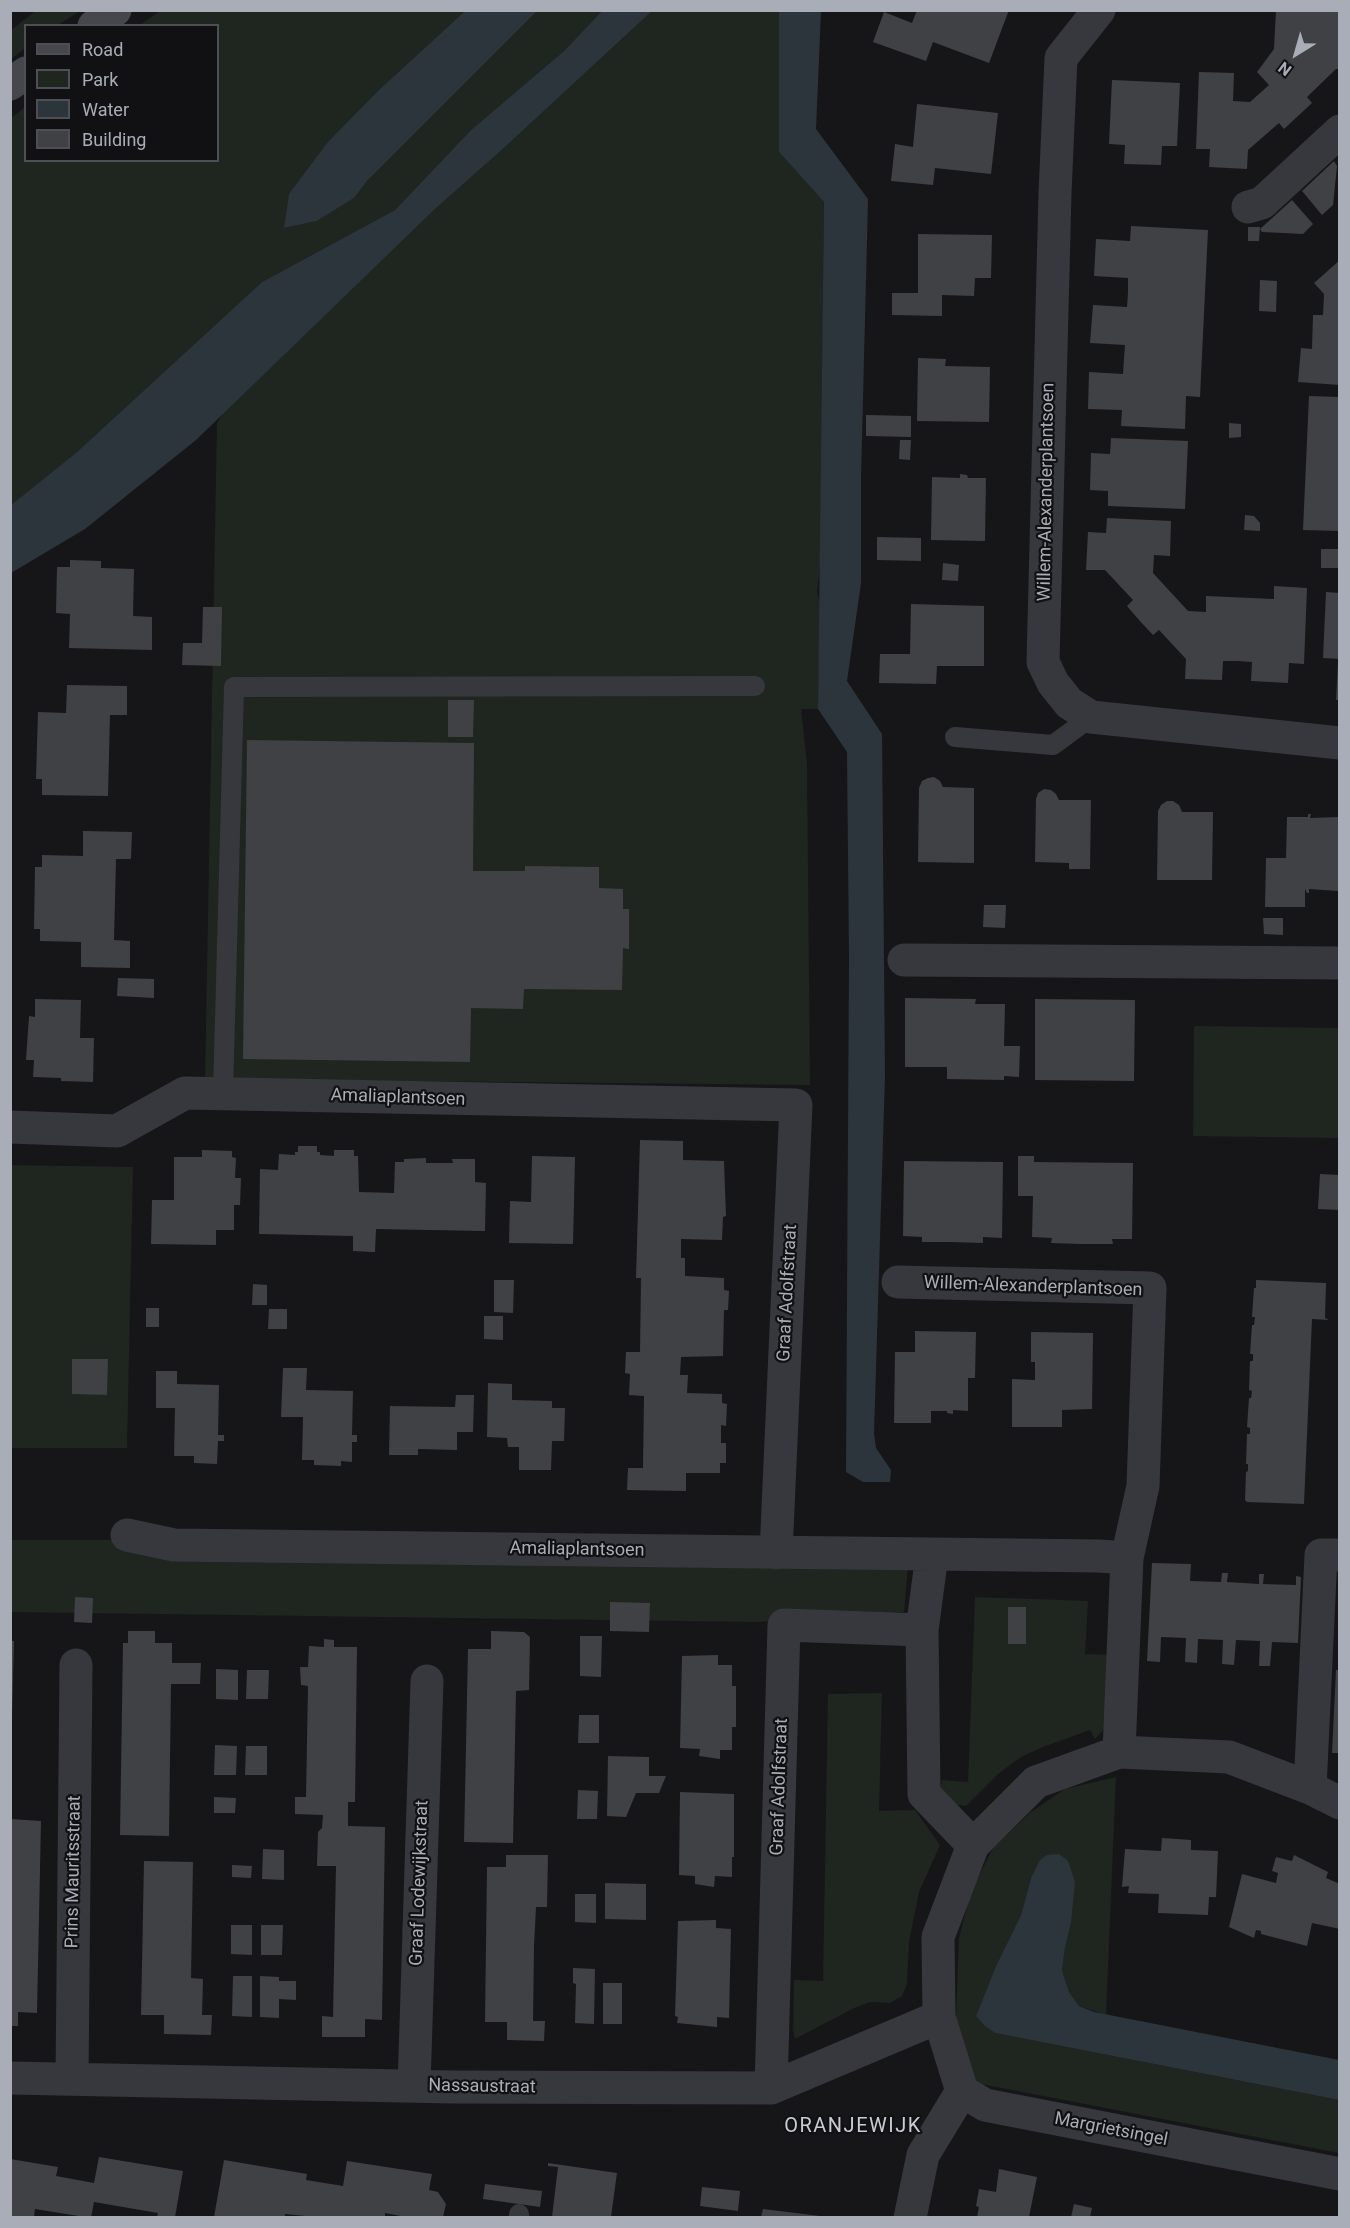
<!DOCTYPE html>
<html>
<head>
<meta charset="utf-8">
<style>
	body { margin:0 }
	#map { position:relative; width:1350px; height:2228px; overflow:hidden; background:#161618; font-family:Roboto,sans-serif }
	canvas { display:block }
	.frame { position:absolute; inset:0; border:12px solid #a8adb8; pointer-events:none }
	.legend { position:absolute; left:24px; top:24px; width:195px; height:138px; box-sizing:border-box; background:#111113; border:2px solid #4d4f55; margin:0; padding:8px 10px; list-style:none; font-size:18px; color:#a8adb8 }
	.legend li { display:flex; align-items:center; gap:12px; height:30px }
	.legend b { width:30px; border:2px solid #4d4f55 }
	.north { position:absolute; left:1266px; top:24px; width:60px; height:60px; -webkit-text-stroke:4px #111113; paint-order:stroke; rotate:217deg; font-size:16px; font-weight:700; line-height:24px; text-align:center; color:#a8adb8 }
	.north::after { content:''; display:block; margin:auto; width:21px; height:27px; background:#a8adb8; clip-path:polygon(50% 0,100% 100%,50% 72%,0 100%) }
</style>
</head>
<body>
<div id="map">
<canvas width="1350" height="2228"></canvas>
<div class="frame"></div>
<ul class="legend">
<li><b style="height:8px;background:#45474d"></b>Road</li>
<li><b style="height:16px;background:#1e261f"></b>Park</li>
<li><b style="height:16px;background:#2c353c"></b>Water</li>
<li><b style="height:16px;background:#404145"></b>Building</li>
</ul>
<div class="north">N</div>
</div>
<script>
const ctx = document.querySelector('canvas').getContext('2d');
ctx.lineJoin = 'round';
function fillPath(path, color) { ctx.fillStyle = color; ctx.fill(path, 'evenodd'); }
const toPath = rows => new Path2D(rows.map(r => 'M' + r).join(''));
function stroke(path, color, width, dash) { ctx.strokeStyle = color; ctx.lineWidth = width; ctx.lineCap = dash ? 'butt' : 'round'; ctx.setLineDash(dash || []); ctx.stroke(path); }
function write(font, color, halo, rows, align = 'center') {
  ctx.font = font + ' Roboto,sans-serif'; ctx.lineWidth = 4.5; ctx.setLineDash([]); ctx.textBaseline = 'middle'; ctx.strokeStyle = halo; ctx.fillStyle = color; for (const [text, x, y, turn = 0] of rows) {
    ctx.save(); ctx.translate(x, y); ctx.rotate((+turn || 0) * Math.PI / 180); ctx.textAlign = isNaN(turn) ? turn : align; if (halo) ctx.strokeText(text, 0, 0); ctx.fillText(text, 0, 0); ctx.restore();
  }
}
fillPath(toPath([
	[37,10,80,11,58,25,26,26,25,48,11,59,11,30],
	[160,11,465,11,380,89,285,228,317,221,354,198,367,181,537,11,602,11,564,51,471,130,395,210,262,282,77,452,11,505,11,118,25,107,26,160,218,160,218,26,140,25],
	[652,11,779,11,779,152,824,202,821,560,817,592,820,605,818,709,801,709,807,764,810,1085,205,1079,217,423,223,413,437,207,505,147],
	[1194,1026,1339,1028,1339,1138,1193,1136],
	[11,1165,133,1167,127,1448,11,1448],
	[11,1540,135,1540,908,1567,904,1612,757,1622,11,1612],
	[975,1597,1088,1601,1085,1654,1113,1655,1105,1728,1095,1739,1090,1730,1043,1747,1021,1757,998,1774,966,1806,952,1804,940,1790,942,1780,968,1782],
	[882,1693,879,1811,915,1810,940,1845,919,1892,909,1942,907,1984,902,1996,890,2003,870,2002,854,2008,795,2039,793,2029,794,1980,823,1981,828,1694],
	[1116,1777,1106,2015,1079,2006,1069,1992,1062,1970,1065,1948,1071,1923,1031,1877,1021,1915,996,1966,976,2016,995,2033,1339,2100,1339,2153,981,2084,967,2073,955,2044,959,1938,971,1892,993,1848,1031,1812,1065,1789]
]), '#1e261f');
fillPath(toPath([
	[465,11,537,11,367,181,354,198,317,221,284,228,289,194,328,142,380,89],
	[602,11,652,11,505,147,435,209,196,440,85,529,11,573,11,505,77,452,262,282,395,210,471,130,564,51],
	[779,11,821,11,816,129,868,199,861,478,861,583,847,681,882,734,885,1076,874,1433,876,1448,891,1470,890,1482,863,1482,846,1472,849,959,847,752,818,709,824,202,779,152],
	[1059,1854,1068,1861,1075,1882,1071,1923,1065,1948,1062,1970,1069,1992,1079,2006,1094,2012,1339,2060,1339,2100,995,2033,984,2025,976,2016,996,1966,1021,1915,1031,1878,1040,1860,1047,1855]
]), '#2c353c');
fillPath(toPath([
	[917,10,1009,10,989,63,933,42,926,61,873,42,884,12,912,23],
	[1276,10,1340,10,1340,69,1336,69,1307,97,1312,103,1284,129,1279,123,1248,150,1247,169,1209,167,1210,149,1196,149,1199,72,1234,73,1233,101,1250,102,1269,85,1257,72,1274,49],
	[1112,80,1180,83,1177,146,1162,146,1161,165,1124,164,1125,145,1109,144],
	[917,104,998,113,991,174,935,168,933,185,891,181,895,144,913,147],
	[1334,161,1337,166,1333,205,1322,215,1302,191],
	[1292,200,1313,224,1303,234,1262,232,1260,229],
	[1131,226,1208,230,1200,397,1186,396,1185,429,1121,426,1122,410,1088,409,1089,372,1123,374,1124,359,1125,345,1090,343,1093,305,1127,307,1128,293,1128,278,1094,276,1096,239,1130,241],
	[1248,227,1260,227,1259,241,1248,241],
	[918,234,992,235,991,278,975,278,974,296,942,295,942,316,892,315,892,293,918,293],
	[1340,260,1340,385,1298,382,1301,348,1312,349,1313,315,1323,315,1324,294,1314,283],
	[1260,280,1277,281,1276,312,1259,311],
	[918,358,946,359,945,366,990,367,989,422,917,421],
	[1309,396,1340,397,1340,531,1303,530],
	[866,415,911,416,911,437,866,436],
	[1229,423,1241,424,1241,437,1229,438],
	[1111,438,1188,441,1185,509,1108,506,1108,491,1090,490,1091,453,1110,454],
	[900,440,911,440,910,460,899,459],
	[960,474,967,475,968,478,986,478,985,541,931,540,932,477,960,478],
	[1245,515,1254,516,1260,523,1260,531,1244,530],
	[1107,518,1171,521,1170,556,1154,555,1153,573,1188,611,1206,612,1206,596,1274,599,1274,586,1307,588,1304,664,1289,663,1288,683,1251,681,1252,662,1237,661,1223,661,1222,680,1185,679,1186,659,1159,630,1153,635,1139,620,1127,606,1133,600,1105,570,1086,570,1088,532,1106,533],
	[877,537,921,538,921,561,877,560],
	[1321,549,1340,549,1340,568,1321,568],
	[70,560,101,561,101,568,134,569,133,616,152,617,152,650,69,648,70,614,56,613,57,567,70,567],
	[943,563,959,565,958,581,942,580],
	[1326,592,1340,593,1340,659,1323,658],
	[911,604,984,606,984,666,937,666,936,684,879,683,880,654,910,654],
	[203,607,222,607,221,666,182,665,183,643,202,643],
	[1338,662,1340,662,1340,700,1336,700],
	[67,685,127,686,127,715,110,715,108,796,42,795,42,779,36,779,38,712,66,713],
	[448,700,474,700,473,737,448,737],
	[247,740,474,743,473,871,525,871,525,866,599,867,599,888,623,889,623,909,629,909,629,949,623,948,622,990,524,989,523,1009,471,1008,470,1062,243,1059],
	[934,777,940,781,943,787,974,788,974,863,918,862,919,788,922,781,928,778],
	[1044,789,1051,790,1056,794,1059,800,1091,800,1090,869,1069,869,1069,863,1035,862,1036,799,1038,793],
	[1167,801,1173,801,1179,805,1182,812,1213,812,1212,880,1157,880,1158,811,1161,805],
	[1308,814,1311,814,1310,818,1339,817,1338,891,1309,889,1309,893,1307,893,1305,889,1305,907,1265,907,1266,858,1286,858,1287,817,1308,817],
	[83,831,132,832,131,859,116,859,115,900,114,940,130,941,130,968,81,967,81,942,40,941,40,929,34,929,35,867,42,867,42,855,83,856],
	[984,905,1006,905,1005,928,983,927],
	[1263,918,1283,918,1283,935,1264,934],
	[118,978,154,979,154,998,117,996],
	[905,998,976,999,975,1004,1005,1004,1004,1046,1020,1046,1019,1077,1004,1076,1004,1080,947,1079,947,1067,905,1067],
	[35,999,81,1000,80,1038,94,1038,93,1082,61,1081,61,1078,33,1077,34,1060,26,1060,29,1016,35,1017],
	[1035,999,1135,1000,1134,1081,1035,1080],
	[640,1140,683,1141,683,1160,724,1161,726,1216,723,1217,722,1240,681,1239,681,1258,685,1258,685,1276,724,1278,724,1290,729,1291,728,1310,724,1310,723,1356,681,1357,680,1375,688,1375,687,1393,722,1394,722,1403,727,1404,726,1426,721,1425,721,1443,726,1443,726,1463,720,1463,720,1473,686,1473,686,1491,627,1490,628,1468,643,1468,644,1396,629,1395,630,1374,625,1373,626,1352,640,1352,641,1278,636,1278],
	[298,1146,317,1146,317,1152,320,1152,320,1155,334,1156,334,1150,354,1150,354,1156,358,1156,359,1192,394,1193,395,1162,404,1162,404,1159,426,1158,426,1163,453,1163,452,1159,475,1159,475,1182,486,1183,485,1231,376,1229,375,1252,371,1252,353,1251,353,1236,259,1234,260,1169,278,1170,279,1154,295,1155,295,1152,298,1152],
	[202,1150,232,1151,232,1157,236,1158,235,1178,241,1178,240,1205,234,1205,234,1230,216,1230,216,1245,151,1244,152,1200,174,1200,174,1157,202,1157],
	[532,1156,575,1157,573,1244,509,1243,510,1201,531,1202],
	[1018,1156,1034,1156,1034,1162,1133,1163,1132,1239,1112,1239,1113,1244,1082,1244,1051,1243,1052,1238,1032,1237,1033,1196,1018,1196],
	[904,1161,1003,1162,1002,1238,983,1237,983,1243,951,1242,922,1242,922,1237,903,1236],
	[1320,1174,1340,1175,1340,1210,1318,1209],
	[494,1280,514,1280,513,1313,494,1312],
	[1256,1280,1326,1283,1325,1318,1329,1320,1312,1319,1304,1504,1247,1502,1245,1500,1246,1472,1248,1471,1248,1464,1246,1464,1247,1434,1250,1434,1250,1428,1247,1427,1249,1398,1251,1398,1252,1391,1249,1390,1250,1361,1253,1361,1253,1354,1250,1354,1252,1325,1254,1325,1255,1317,1252,1317,1254,1288,1256,1288],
	[253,1284,267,1285,267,1305,252,1305],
	[146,1308,159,1308,159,1327,146,1327],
	[269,1309,287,1309,287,1329,268,1329],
	[484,1316,503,1316,503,1340,484,1339],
	[915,1331,976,1332,975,1378,968,1378,968,1411,953,1410,953,1414,947,1413,947,1411,931,1411,931,1423,894,1423,895,1352,915,1352],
	[1031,1332,1093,1333,1092,1409,1062,1410,1062,1427,1012,1427,1012,1379,1035,1380,1035,1362,1031,1362],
	[72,1359,108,1359,107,1395,72,1394],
	[283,1368,307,1368,306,1390,353,1391,352,1435,357,1435,357,1442,352,1442,352,1462,341,1461,341,1466,314,1465,314,1460,302,1460,303,1417,281,1417],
	[156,1371,177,1371,177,1384,219,1385,218,1435,224,1435,224,1441,218,1441,217,1464,194,1463,194,1456,174,1456,175,1408,156,1408],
	[488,1383,512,1384,512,1400,552,1401,552,1408,565,1408,564,1441,552,1441,551,1470,519,1470,519,1447,508,1447,507,1438,487,1437],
	[456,1395,474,1395,473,1432,457,1432,457,1450,418,1449,418,1455,389,1455,390,1406,455,1407],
	[1152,1563,1191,1564,1190,1581,1221,1582,1222,1573,1228,1573,1227,1582,1259,1584,1259,1574,1264,1574,1263,1584,1296,1585,1296,1576,1301,1577,1298,1643,1272,1642,1270,1666,1259,1666,1260,1641,1236,1640,1234,1665,1222,1664,1223,1640,1198,1639,1197,1663,1185,1662,1186,1638,1161,1637,1160,1662,1147,1661],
	[75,1597,93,1598,92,1623,74,1622],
	[610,1602,650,1603,649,1632,610,1631],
	[1008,1607,1026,1607,1026,1644,1008,1644],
	[128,1631,155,1631,155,1643,172,1643,172,1663,201,1663,200,1684,171,1684,169,1836,120,1835,123,1643,128,1643],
	[491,1631,524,1632,530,1637,529,1690,516,1691,513,1843,464,1842,468,1649,491,1649],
	[580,1636,602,1636,601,1677,580,1676],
	[324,1639,334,1640,334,1647,357,1647,355,1802,348,1802,348,1826,385,1827,382,2020,365,2019,365,2037,322,2037,322,2016,333,2017,336,1866,317,1866,318,1832,322,1828,323,1815,295,1814,295,1797,306,1797,308,1686,301,1685,300,1667,308,1667,309,1646,324,1647],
	[10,1641,14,1641,12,1717,10,1717],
	[718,1655,718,1665,732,1665,732,1686,736,1686,736,1727,732,1727,732,1750,720,1750,720,1759,699,1756,700,1749,680,1748,682,1656],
	[216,1669,238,1670,238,1700,216,1699],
	[247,1670,269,1670,268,1699,246,1699],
	[1336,1670,1340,1670,1340,1753,1332,1753],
	[579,1715,599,1715,599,1743,578,1743],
	[215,1745,237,1746,236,1775,214,1775],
	[246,1746,267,1746,267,1775,245,1775],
	[608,1756,649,1757,649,1776,666,1776,659,1793,636,1793,626,1817,607,1816],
	[578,1790,598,1791,597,1819,577,1819],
	[680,1792,734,1794,734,1857,732,1857,732,1877,715,1876,714,1887,695,1884,695,1876,679,1875],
	[214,1797,236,1798,235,1813,214,1813],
	[10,1819,41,1821,37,2013,18,2012,18,2026,10,2026],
	[1162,1838,1191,1840,1191,1850,1218,1851,1216,1897,1209,1897,1208,1915,1158,1913,1159,1894,1128,1893,1129,1886,1122,1887,1125,1849,1161,1851],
	[263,1849,284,1850,284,1880,262,1879],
	[506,1855,548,1855,547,1907,536,1907,534,1946,533,2021,545,2021,544,2041,507,2040,507,2022,485,2022,487,1867,506,1867],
	[1294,1855,1328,1872,1326,1878,1340,1884,1340,1929,1312,1923,1307,1946,1261,1934,1261,1931,1256,1930,1254,1938,1229,1927,1242,1874,1276,1883,1278,1873,1272,1871,1276,1857,1292,1861],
	[144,1861,193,1862,191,1978,203,1979,202,2015,212,2015,211,2035,164,2034,164,2015,141,2015],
	[232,1865,252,1866,251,1878,232,1877],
	[605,1883,646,1884,646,1920,605,1919],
	[575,1894,596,1894,596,1923,575,1922],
	[716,1920,716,1928,731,1929,729,2018,717,2017,717,2027,677,2023,678,2017,675,2016,678,1921],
	[231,1925,252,1925,252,1955,231,1954],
	[261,1925,283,1925,282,1955,261,1955],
	[573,1968,595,1969,594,2024,575,2023,576,1984,573,1983],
	[233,1976,252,1976,252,2017,232,2016],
	[260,1976,279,1977,279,1981,296,1981,296,2000,279,1999,279,2018,260,2017],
	[603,1983,622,1983,622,2024,603,2024],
	[99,2157,183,2171,175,2217,157,2217,158,2213,94,2202,91,2218,35,2209,34,2217,10,2217,10,2159,58,2167,56,2176,94,2183],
	[224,2160,307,2174,306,2180,343,2186,347,2161,432,2174,429,2190,438,2192,446,2204,443,2217,406,2217,385,2213,385,2217,316,2217,285,2214,285,2217,214,2217],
	[548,2163,617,2173,611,2217,552,2217,558,2167,548,2166],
	[999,2169,1037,2177,1029,2217,977,2217,979,2207,976,2206,979,2189,996,2192],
	[485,2184,542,2191,540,2207,483,2199],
	[702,2187,740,2191,738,2211,700,2206],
	[1074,2204,1092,2208,1090,2217,1071,2217],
	[763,2209,820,2216,820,2217,761,2217]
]), '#404145');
stroke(toPath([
	[955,737,1053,745,1091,717],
	[223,1093,234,687,755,686],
	[519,2218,519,2214]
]), '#37383d', 20);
stroke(toPath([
	[1099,10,1061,58,1055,193,1043,662,1053,683,1069,703,1091,717,1340,743],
	[1248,207,1262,203,1340,131],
	[904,960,1340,963],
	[10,1127,117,1131,185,1093,796,1105,776,1553],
	[898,1282,1150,1288,1143,1486,1127,1558,1119,1752],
	[127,1535,174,1545,1099,1556,1127,1558],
	[932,1555,922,1630,924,1794,973,1845],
	[1310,1788,1321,1555,1340,1555],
	[1340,1803,1310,1788,1229,1757,1119,1752,1036,1782,973,1845,938,1937,939,2017,962,2091,985,2105,1340,2174],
	[10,2078,452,2087,771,2088,939,2017],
	[72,2079,76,1665],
	[414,2086,427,1681],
	[771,2088,784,1625,922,1630],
	[910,2218,923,2155,962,2091]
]), '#37383d', 33);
stroke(toPath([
	[94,26,115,10],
	[10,84,26,73]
]), '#45474d', 33);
write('18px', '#a8adb8', '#111113', [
	["Willem-Alexanderplantsoen",1047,492,-89],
	["Amaliaplantsoen",398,1098,2],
	["Willem-Alexanderplantsoen",1033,1287,2],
	["Graaf Adolfstraat",788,1293,-87],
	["Amaliaplantsoen",577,1550,1],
	["Graaf Adolfstraat",780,1787,-88],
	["Prins Mauritsstraat",74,1872,-89],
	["Graaf Lodewijkstraat",420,1883,-88],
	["Nassaustraat",482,2087,1],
	["Margrietsingel",1111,2130,11]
]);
ctx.letterSpacing = '1.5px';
write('20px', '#c9ccd4', '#111113', [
	["ORANJEWIJK",853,2127]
]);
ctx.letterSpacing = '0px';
</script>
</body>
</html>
